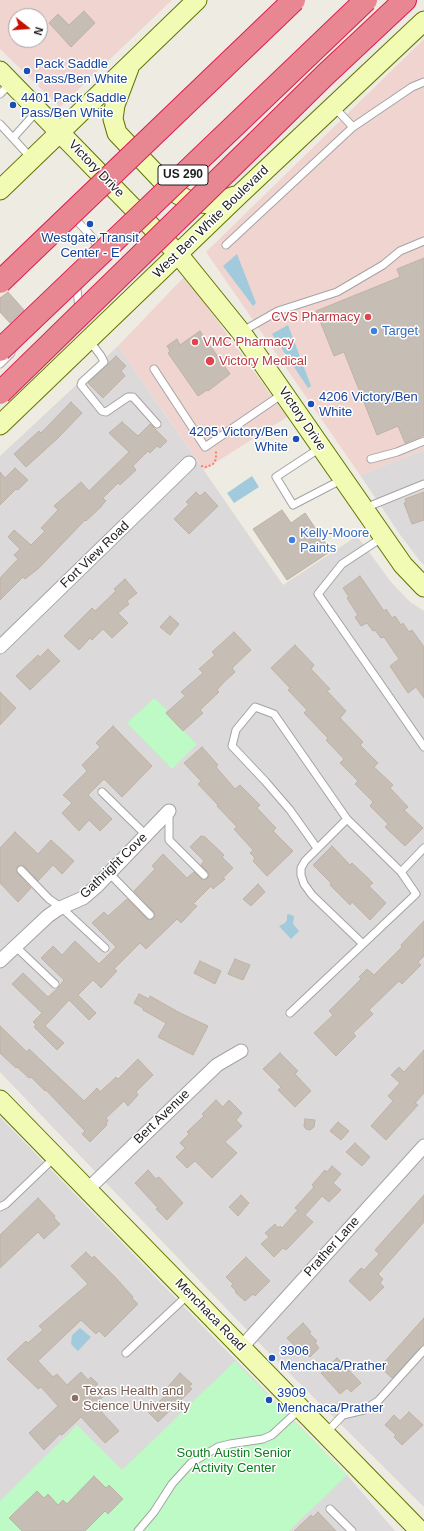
<!DOCTYPE html>
<html>
<head>
<meta charset="utf-8">
<style>
	body { margin:0 }
	#map { position:relative; width:424px; height:1531px; overflow:hidden; background:#eeebe2; font-family:Arial,sans-serif }
	canvas { display:block }
	.north { position:absolute; left:8px; top:8px; width:40px; height:40px; box-sizing:border-box; background:#fff; border:1px solid #a5a5a5; border-radius:50%; rotate:107deg; font-size:11px; font-weight:700; line-height:16px; text-align:center; color:#1d1d1d }
	.north::after { content:''; display:block; margin:auto; width:14px; height:18px; background:#c90e00; clip-path:polygon(50% 0,100% 100%,50% 72%,0 100%) }
</style>
</head>
<body>
<div id="map">
<canvas width="424" height="1531"></canvas>
<div class="north">N</div>
</div>
<script>
const ctx = document.querySelector('canvas').getContext('2d');
ctx.lineJoin = 'round';
function fillPath(path, color) { ctx.fillStyle = color; ctx.fill(path, 'evenodd'); }
const toPath = rows => new Path2D(rows.map(r => 'M' + r).join(''));
function stroke(path, color, width, dash) { ctx.strokeStyle = color; ctx.lineWidth = width; ctx.lineCap = dash ? 'butt' : 'round'; ctx.setLineDash(dash || []); ctx.stroke(path); }
function write(font, color, halo, rows, align = 'center') {
  ctx.font = font + ' Arial,sans-serif'; ctx.lineWidth = 3; ctx.setLineDash([]); ctx.textBaseline = 'middle'; ctx.strokeStyle = halo; ctx.fillStyle = color; for (const [text, x, y, turn = 0] of rows) {
    ctx.save(); ctx.translate(x, y); ctx.rotate((+turn || 0) * Math.PI / 180); ctx.textAlign = isNaN(turn) ? turn : align; if (halo) ctx.strokeText(text, 0, 0); ctx.fillText(text, 0, 0); ctx.restore();
  }
}
fillPath(toPath([
	[118,346,283,585,357,536,391,582,410,602,424,611,424,1507,267,1351,0,1072,0,456],
	[424,450,424,565,420,561,401,536,360,475],
	[0,1117,347,1475,395,1531,0,1531]
]), '#dbd9d9');
fillPath(toPath([
	[0,0,172,0,60,107,0,49],
	[16,16,40,16,40,40,16,40],
	[424,39,424,450,360,475,206,252],
	[185,276,287,417,204,470,118,346]
]), '#f0d4d0');
fillPath(toPath([
	[154,698,167,710,165,713,197,744,172,769,127,723],
	[235,1361,347,1475,289,1531,0,1531,0,1501,77,1425,122,1470]
]), '#bdfac6');
fillPath(toPath([
	[237,254,256,303,253,306,223,266],
	[288,325,311,386,308,388,272,334],
	[252,476,259,487,234,503,227,493],
	[289,914,294,916,293,924,299,931,291,939,279,926,285,923,287,920,287,915],
	[80,1328,91,1337,78,1351,71,1344,72,1335]
]), '#a1cbdd');
const building = toPath([
	[84,11,95,23,71,47,49,23,58,14,69,25,84,11],
	[424,258,424,435,405,443,398,426,377,435,344,352,334,356,316,311,400,277,397,269,424,258],
	[8,292,24,310,10,323,0,312,0,298,8,292],
	[200,331,230,374,208,391,207,390,198,396,168,353,170,351,167,346,177,339,180,345,200,331],
	[116,356,126,366,121,371,125,376,103,398,88,383,116,356],
	[71,402,82,413,58,438,26,467,14,454,39,431,41,433,71,402],
	[122,422,138,436,150,424,167,441,160,448,157,446,150,453,148,451,133,466,136,470,120,485,118,483,103,498,106,501,102,505,102,506,86,521,85,520,39,568,25,579,23,577,0,600,0,578,18,559,14,555,20,549,8,537,14,530,31,545,45,531,41,528,58,510,54,506,81,482,89,491,129,452,109,433,122,422],
	[15,468,28,480,18,490,16,489,0,505,0,472,5,478,15,468],
	[196,492,200,496,205,492,218,506,189,534,174,519,189,504,186,502,196,492],
	[424,492,424,520,412,524,404,503,406,502,405,499,424,492],
	[282,510,291,523,305,513,331,551,287,580,253,529,282,510],
	[360,576,384,611,386,609,392,618,395,616,401,625,403,623,409,632,412,630,424,647,424,698,416,687,408,693,390,666,399,659,384,637,381,638,375,630,373,631,367,623,361,626,355,617,358,615,347,598,349,597,343,588,360,576],
	[125,579,137,593,127,601,129,604,118,613,128,623,112,638,103,629,92,640,90,638,79,650,64,636,92,608,95,611,116,591,114,589,125,579],
	[170,616,179,624,170,635,160,627,170,616],
	[234,632,251,650,232,668,235,672,224,682,217,690,219,692,200,710,203,713,183,731,166,713,185,696,181,692,203,673,199,669,215,655,212,652,234,632],
	[295,645,314,665,311,669,330,689,327,691,346,711,340,718,363,742,360,745,378,763,374,767,393,785,390,788,408,807,404,810,423,828,405,846,385,827,388,824,370,806,373,802,355,784,358,781,340,763,344,759,326,740,328,738,304,713,307,710,288,690,290,688,271,668,295,645],
	[48,649,60,661,30,690,16,676,38,655,40,657,48,649],
	[0,692,16,708,0,725,0,692],
	[113,726,152,766,122,797,104,779,88,795,112,819,100,831,89,820,79,831,62,813,72,803,63,795,87,771,82,765,100,747,96,743,113,726],
	[202,747,218,765,216,767,235,789,240,785,260,805,257,808,276,828,273,831,293,851,267,876,253,861,255,858,250,853,253,850,234,829,237,827,217,806,218,805,198,784,201,781,184,763,202,747],
	[15,832,38,854,51,840,74,861,62,874,53,865,38,881,24,866,20,865,18,866,16,869,17,873,31,888,18,902,0,883,0,848,15,832],
	[201,836,202,837,204,836,224,855,222,857,233,868,223,878,225,879,213,889,211,886,193,904,197,906,181,923,177,919,146,949,140,943,114,969,117,971,101,988,93,980,78,995,96,1013,89,1020,69,1000,45,1026,64,1043,57,1050,34,1027,36,1025,33,1022,42,1013,12,984,23,973,48,997,59,987,64,980,41,958,53,946,62,955,75,941,99,964,116,947,92,923,104,912,108,916,127,899,147,919,149,920,153,919,155,916,154,912,134,891,155,869,152,866,163,854,187,878,194,872,202,880,208,878,209,873,201,865,204,861,190,847,201,836],
	[332,846,350,865,352,863,373,883,369,886,386,903,370,920,352,902,350,905,330,885,331,883,313,865,332,846],
	[258,884,265,892,251,906,243,899,258,884],
	[424,921,424,956,418,962,421,965,402,984,399,981,369,1010,373,1014,353,1033,356,1036,336,1056,314,1033,333,1015,329,1011,361,979,359,977,367,969,374,975,402,947,401,945,424,921],
	[235,959,250,965,243,980,228,974,235,959],
	[200,961,221,971,215,984,194,973,200,961],
	[139,994,149,999,150,996,180,1013,208,1026,193,1055,158,1037,166,1023,143,1010,143,1008,134,1003,139,994],
	[0,1026,27,1052,29,1049,84,1101,97,1088,100,1092,116,1077,118,1079,138,1059,153,1075,136,1092,138,1095,128,1106,124,1101,106,1118,108,1121,106,1123,107,1125,90,1142,82,1134,85,1131,46,1090,45,1091,31,1077,29,1078,17,1067,16,1068,0,1053,0,1026],
	[424,1050,424,1093,415,1103,418,1105,386,1140,371,1126,393,1101,388,1096,400,1083,391,1075,399,1067,404,1072,424,1050],
	[280,1053,298,1071,295,1074,311,1091,295,1107,278,1090,281,1087,263,1069,280,1053],
	[216,1100,223,1107,229,1100,242,1113,236,1120,242,1126,225,1142,237,1153,212,1178,195,1161,187,1168,176,1157,185,1148,180,1143,189,1134,187,1132,204,1116,202,1114,216,1100],
	[305,1119,315,1120,314,1127,310,1130,306,1129,304,1126,305,1119],
	[338,1122,349,1131,341,1140,330,1131,338,1122],
	[355,1143,370,1157,362,1166,346,1152,355,1143],
	[332,1166,341,1174,333,1183,341,1190,329,1202,322,1196,305,1215,313,1222,286,1250,283,1248,274,1257,261,1244,269,1237,265,1233,275,1224,278,1228,280,1226,282,1228,298,1210,295,1208,314,1187,312,1185,325,1170,327,1172,332,1166],
	[148,1170,156,1179,159,1177,183,1203,167,1220,156,1209,158,1208,135,1183,148,1170],
	[241,1195,249,1203,238,1216,229,1207,241,1195],
	[424,1195,424,1222,378,1274,383,1279,380,1283,384,1287,370,1301,349,1281,361,1268,364,1270,379,1254,375,1250,424,1195],
	[38,1198,55,1216,54,1218,60,1224,44,1239,38,1232,0,1268,0,1235,38,1198],
	[86,1252,92,1258,94,1256,116,1278,133,1297,132,1298,138,1304,105,1337,99,1331,96,1334,81,1320,38,1361,53,1377,57,1374,67,1385,81,1372,88,1380,91,1377,98,1384,95,1387,104,1396,95,1405,119,1431,105,1443,81,1417,62,1435,60,1434,44,1450,29,1433,58,1406,41,1387,38,1389,7,1359,26,1341,28,1343,43,1330,39,1326,88,1284,71,1266,86,1252],
	[246,1257,270,1281,255,1296,253,1294,245,1301,235,1292,236,1291,231,1286,233,1284,226,1277,246,1257],
	[424,1318,424,1344,392,1378,380,1367,424,1318],
	[303,1323,311,1332,309,1333,317,1341,315,1343,319,1348,310,1357,305,1352,303,1355,287,1338,303,1323],
	[337,1358,361,1383,351,1392,347,1388,340,1394,321,1373,337,1358],
	[180,1373,192,1384,189,1386,192,1389,158,1422,148,1412,165,1396,164,1394,169,1389,167,1388,180,1373],
	[409,1412,423,1425,402,1445,394,1437,396,1435,385,1425,394,1415,400,1421,409,1412],
	[94,1476,106,1488,109,1485,123,1499,108,1514,105,1511,85,1531,22,1531,9,1518,37,1491,44,1498,48,1494,58,1505,63,1500,67,1504,94,1476],
	[318,1512,336,1531,294,1531,311,1515,313,1517,318,1512]
]);
fillPath(building, '#c6beb5');
stroke(building, '#c0b2a4', 1);
const lane = toPath([
	[0,94,11,83],
	[334,107,353,127,412,87,424,82],
	[0,124,32,159],
	[13,138,38,110],
	[70,218,78,222,92,237,100,251],
	[226,245,353,127],
	[77,289,79,309],
	[241,332,278,311,337,292,383,265,400,251,424,241],
	[89,340,101,356,104,362,82,382,81,385,102,411,106,412,128,397,133,397,157,424],
	[0,364,11,353],
	[154,369,205,447,284,393],
	[320,448,276,477,293,505,343,479],
	[371,459,397,452,424,441],
	[365,508,424,484],
	[383,537,342,564,318,594,424,747],
	[102,792,146,835],
	[169,811,169,840,204,875],
	[347,819,305,861,301,868,301,875,304,884,312,895,363,944],
	[317,848,290,810,265,781,232,746,236,730,255,707,274,714,347,819,401,872],
	[21,870,49,899,62,908,105,948],
	[109,873,150,915],
	[15,946,55,984],
	[290,1013,416,894,401,872,424,848],
	[0,1207,6,1204,55,1157],
	[126,1353,189,1294],
	[325,1434,343,1415,364,1410,378,1401,424,1350],
	[330,1509,352,1531],
	[138,1531,154,1512,172,1484,191,1463,218,1447,230,1444,263,1439,272,1435,300,1409]
]);
const street = toPath([
	[0,647,189,463],
	[0,961,48,916,58,909,83,898,97,886,169,811],
	[88,1189,217,1065,241,1051],
	[241,1348,424,1146]
]);
const secondary = toPath([
	[129,68,115,105,113,119,117,133,172,191,191,202,211,204,235,196],
	[0,71,178,254,241,332,403,565,424,587],
	[0,190,197,0],
	[0,425,239,195,424,21],
	[0,1100,420,1531]
]);
const highway = toPath([
	[257,142,325,75,405,0]
]);
stroke(lane, '#a4a4a4', 9);
stroke(street, '#a4a4a4', 15);
stroke(secondary, '#607502', 21);
stroke(highway, '#dc1f52', 24);
stroke(toPath([
	[201,466,207,467,213,464,216,459,216,451]
]), '#fd7f64', 2, [2, 2]);
stroke(lane, '#fff', 7);
stroke(street, '#fff', 13);
stroke(secondary, '#f2fbb3', 19);
stroke(highway, '#e88792', 22);
const highwayBridge = toPath([
	[0,282,294,0],
	[0,350,366,0],
	[0,393,257,142]
]);
stroke(highwayBridge, '#dc1f52', 24, []);
stroke(highwayBridge, '#e88792', 22);
for (const [x, y, r, color] of [
	[27,71,4,"#1a4fb4"],
	[13,105,4,"#1a4fb4"],
	[90,224,4,"#1a4fb4"],
	[368,317,4,"#e0444e"],
	[374,331,4,"#3f7fe0"],
	[195,342,4,"#e0444e"],
	[210,361,5,"#e0444e"],
	[311,404,4,"#1a4fb4"],
	[296,439,4,"#1a4fb4"],
	[292,540,4,"#3f7fe0"],
	[272,1358,4,"#1a4fb4"],
	[75,1398,4,"#8d6e63"],
	[269,1400,4,"#1a4fb4"]
]) { const dot = new Path2D(); dot.arc(x, y, r, 0, 2 * Math.PI); ctx.fillStyle = color; ctx.fill(dot); stroke(dot, '#fff', 1.5); }
for (const [x, y, w] of [
	[183,175,50]
]) { const box = new Path2D(); box.roundRect(x - w / 2, y - 10, w, 20, 3); ctx.fillStyle = '#fff'; ctx.fill(box); stroke(box, '#1d1d1d', 1); }
write('bold 12px', '#1d1d1d', null, [
	["US 290",183,175]
]);
write('13px', '#164399', '#fff', [
	["Pack Saddle",35,64],
	["Pass/Ben White",35,79],
	["4401 Pack Saddle",21,98],
	["Pass/Ben White",21,113],
	["Westgate Transit",90,238,"center"],
	["Center - E",90,253,"center"],
	["4206 Victory/Ben",319,397],
	["White",319,412],
	["4205 Victory/Ben",288,432,"right"],
	["White",288,447,"right"],
	["3906",280,1351],
	["Menchaca/Prather",280,1366],
	["3909",277,1393],
	["Menchaca/Prather",277,1408]
], 'left');
write('13px', '#1d1d1d', '#fff', [
	["Victory Drive",96,169,46],
	["West Ben White Boulevard",211,222,-44],
	["Victory Drive",302,419,56],
	["Fort View Road",95,555,-44],
	["Gathright Cove",114,866,-44],
	["Bert Avenue",162,1117,-44],
	["Prather Lane",332,1247,-48],
	["Menchaca Road",210,1315,46]
]);
write('13px', '#be3a42', '#fff', [
	["CVS Pharmacy",360,317,"right"],
	["VMC Pharmacy",203,342],
	["Victory Medical",219,361]
], 'left');
write('13px', '#366cbe', '#fff', [
	["Target",382,331],
	["Kelly-Moore",300,533],
	["Paints",300,548]
], 'left');
write('13px', '#785e54', '#fff', [
	["Texas Health and",83,1391],
	["Science University",83,1406]
], 'left');
write('13px', '#087d1a', '#fff', [
	["South Austin Senior",234,1453],
	["Activity Center",234,1468]
]);
</script>
</body>
</html>
